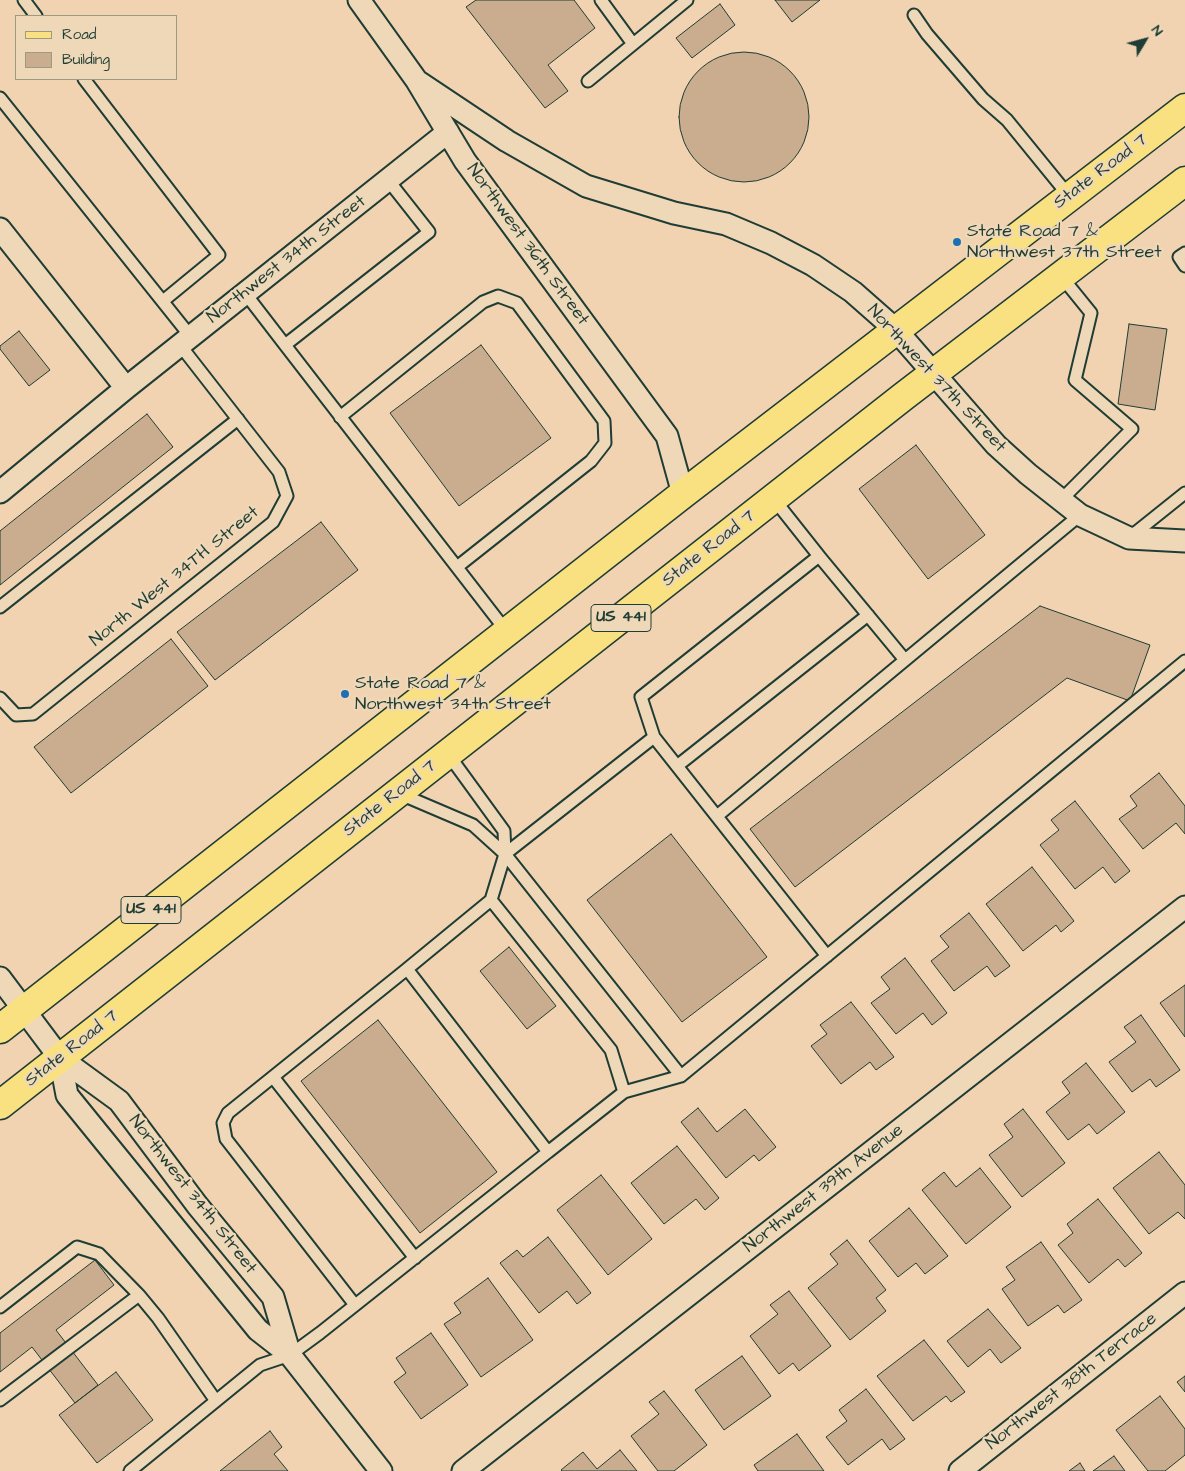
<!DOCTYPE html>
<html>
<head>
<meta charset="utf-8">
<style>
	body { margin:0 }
	#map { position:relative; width:1185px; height:1471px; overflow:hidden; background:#f1d3b2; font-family:"Architects Daughter",sans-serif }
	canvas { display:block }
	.legend { position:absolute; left:15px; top:15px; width:162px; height:65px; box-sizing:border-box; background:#efd8b8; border:1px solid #9c9a83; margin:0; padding:6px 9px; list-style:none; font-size:15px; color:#1f3d34 }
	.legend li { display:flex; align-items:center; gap:10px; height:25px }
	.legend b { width:25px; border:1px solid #9c9a83 }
	.north { position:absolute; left:1120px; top:15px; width:50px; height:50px; -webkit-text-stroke:4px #efd8b8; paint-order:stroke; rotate:53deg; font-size:14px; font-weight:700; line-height:20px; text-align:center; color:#1f3d34 }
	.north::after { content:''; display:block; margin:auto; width:18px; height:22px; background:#1f3d34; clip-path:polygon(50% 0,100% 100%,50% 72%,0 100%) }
</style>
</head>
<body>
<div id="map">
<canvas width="1185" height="1471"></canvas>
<ul class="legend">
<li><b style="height:6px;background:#f9e181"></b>Road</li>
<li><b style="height:14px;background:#caac8e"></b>Building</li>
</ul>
<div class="north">N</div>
</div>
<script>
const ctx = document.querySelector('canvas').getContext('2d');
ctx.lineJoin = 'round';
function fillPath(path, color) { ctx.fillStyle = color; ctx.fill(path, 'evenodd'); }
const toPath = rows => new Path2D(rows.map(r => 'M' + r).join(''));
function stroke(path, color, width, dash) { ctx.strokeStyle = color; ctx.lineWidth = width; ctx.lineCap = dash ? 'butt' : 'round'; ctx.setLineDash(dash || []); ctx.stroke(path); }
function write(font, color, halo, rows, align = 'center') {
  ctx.font = font + ' "Architects Daughter",sans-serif'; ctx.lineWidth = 4.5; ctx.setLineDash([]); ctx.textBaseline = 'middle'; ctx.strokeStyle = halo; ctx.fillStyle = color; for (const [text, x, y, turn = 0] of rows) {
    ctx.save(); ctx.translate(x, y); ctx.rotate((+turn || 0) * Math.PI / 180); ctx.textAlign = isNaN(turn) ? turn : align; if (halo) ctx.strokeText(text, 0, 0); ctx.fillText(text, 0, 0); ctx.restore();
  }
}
const building = toPath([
	[476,0,574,0,595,28,548,65,568,91,545,108,466,7,476,0],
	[775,0,820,0,792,22,775,0],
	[720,4,735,25,692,58,676,38,720,4],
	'679 117a65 65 0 1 1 130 0a65 65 0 1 1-130 0Z',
	[1129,324,1167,329,1155,410,1118,404,1129,324],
	[19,331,50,370,29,386,0,349,0,346,19,331],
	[481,345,551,438,459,506,390,413,481,345],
	[147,414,173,447,0,585,0,531,147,414],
	[916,445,985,535,928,579,859,489,916,445],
	[321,522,358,570,215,680,177,632,321,522],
	[1040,606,1150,645,1130,701,1067,678,795,887,750,829,1040,606],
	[171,639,208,686,71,793,34,747,171,639],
	[1159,773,1185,806,1185,834,1176,823,1143,849,1119,819,1137,806,1130,796,1159,773],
	[1075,801,1130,871,1115,883,1103,867,1075,889,1040,845,1059,830,1051,820,1075,801],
	[671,834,767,957,682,1022,587,900,671,834],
	[1032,867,1074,921,1061,932,1056,925,1023,951,986,904,1032,867],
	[969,913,1010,966,995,977,987,966,954,991,931,961,949,947,940,936,969,913],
	[509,947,556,1006,527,1029,480,971,509,947],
	[905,958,947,1013,932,1025,923,1013,896,1034,871,1003,890,989,881,977,905,958],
	[1185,985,1185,1037,1160,1003,1185,985],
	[851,1002,894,1057,876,1070,870,1062,841,1084,811,1046,827,1034,820,1025,851,1002],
	[1141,1015,1180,1070,1156,1087,1150,1079,1132,1092,1109,1062,1136,1042,1124,1027,1141,1015],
	[378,1020,497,1172,420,1233,301,1081,378,1020],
	[1086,1063,1125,1112,1097,1134,1089,1124,1068,1140,1046,1112,1070,1093,1062,1082,1086,1063],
	[698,1108,717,1132,745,1109,776,1147,759,1161,754,1155,726,1178,681,1122,698,1108],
	[1023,1109,1065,1163,1022,1197,989,1155,1013,1137,1004,1124,1023,1109],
	[677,1146,719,1198,705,1210,696,1199,664,1224,631,1183,677,1146],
	[1159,1152,1185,1185,1185,1219,1178,1212,1149,1234,1113,1188,1159,1152],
	[980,1168,1011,1207,966,1244,922,1190,944,1172,956,1187,980,1168],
	[601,1175,652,1239,608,1275,557,1210,601,1175],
	[1098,1199,1142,1253,1125,1267,1118,1259,1089,1283,1058,1245,1073,1233,1067,1224,1098,1199],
	[909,1208,948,1256,925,1274,916,1263,898,1277,869,1241,909,1208],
	[548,1237,591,1293,577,1304,567,1291,539,1313,500,1263,517,1250,523,1257,548,1237],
	[847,1240,886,1290,876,1298,886,1311,850,1340,808,1288,838,1264,830,1254,847,1240],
	[1041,1242,1082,1300,1064,1313,1058,1305,1028,1326,1002,1289,1015,1280,1006,1267,1041,1242],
	[95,1260,114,1285,56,1330,98,1385,75,1403,32,1347,0,1372,0,1333,95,1260],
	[488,1278,533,1340,481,1377,444,1324,461,1313,454,1303,488,1278],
	[789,1291,831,1346,799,1371,793,1363,779,1374,750,1336,778,1314,770,1305,789,1291],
	[988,1309,1021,1348,1001,1363,990,1349,968,1367,947,1341,988,1309],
	[431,1333,468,1385,421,1419,394,1382,406,1373,396,1358,431,1333],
	[924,1340,965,1392,951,1402,946,1396,913,1421,877,1376,924,1340],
	[742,1356,771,1396,724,1430,695,1390,742,1356],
	[116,1372,153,1420,97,1463,59,1415,116,1372],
	[1185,1376,1185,1392,1177,1382,1185,1376],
	[866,1389,905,1439,890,1450,882,1439,848,1465,826,1437,847,1421,839,1410,866,1389],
	[664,1391,707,1445,674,1471,658,1471,631,1436,659,1414,649,1402,664,1391],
	[1160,1396,1185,1429,1185,1455,1165,1471,1148,1471,1116,1430,1160,1396],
	[270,1431,282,1447,274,1454,288,1471,220,1471,270,1431],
	[797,1434,824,1471,758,1471,754,1465,797,1434],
	[620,1450,637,1471,562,1471,561,1470,583,1452,597,1469,620,1450],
	[1114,1456,1125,1471,1093,1471,1114,1456],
	[1080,1463,1085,1471,1069,1471,1080,1463]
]);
fillPath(building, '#caac8e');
stroke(building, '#1f3d34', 1);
const service = toPath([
	[24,0,36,16],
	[601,0,633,44],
	[914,15,927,34,983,99,1007,120,1069,196],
	[84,79,219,255,163,301],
	[588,81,687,0],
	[0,98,191,337],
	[1185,253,1179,257,1185,266],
	[1061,276,1091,313,1075,380,1132,429,1061,500],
	[245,293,285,345,429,232,388,180],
	[285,345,507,632],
	[340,417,483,302,498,296,517,303,604,421,605,443,591,461,457,567],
	[1130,537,1185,493],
	[819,556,905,660],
	[0,607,238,419],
	[0,698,16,715,33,714,273,522,287,496,279,472,180,345],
	[654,737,641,697,819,556,773,498],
	[677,766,868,615],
	[398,793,473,825,505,854,681,1076],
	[717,816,1080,515],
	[505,854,654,737,827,956],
	[491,900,611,1050,624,1092],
	[407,969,491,900,505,854,504,831,448,754],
	[273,1077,415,1258],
	[548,1152,624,1092,681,1076,1185,661],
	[0,1307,77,1247,99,1254,139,1295,158,1318,216,1401],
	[0,1400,139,1295],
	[130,1471,260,1365,290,1355,320,1333,548,1152,407,969,228,1113,223,1123,226,1139,355,1305]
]);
const minor = toPath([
	[359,0,417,81,465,161,667,436,683,494],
	[417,81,507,141,586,186,674,213,726,224,771,243,813,265,853,292,895,329,996,445,1028,474,1080,515,1129,538,1185,541],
	[0,229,126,388],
	[0,492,126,388,448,132],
	[0,978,60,1058,119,1101,197,1205,273,1297,290,1355],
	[60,1058,67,1095,258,1330,290,1355,381,1471],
	[463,1471,1185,907],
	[960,1471,1185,1293]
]);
const primary = toPath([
	[0,1029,683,494,1185,108],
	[0,1105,904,396,1185,181]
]);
stroke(service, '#1f3d34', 15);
stroke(minor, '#1f3d34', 25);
stroke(primary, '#1f3d34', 31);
stroke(service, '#efd8b8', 11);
stroke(minor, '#efd8b8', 21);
stroke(primary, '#f9e181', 28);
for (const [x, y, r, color] of [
	[957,242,5,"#1f6fb2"],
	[345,694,5,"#1f6fb2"]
]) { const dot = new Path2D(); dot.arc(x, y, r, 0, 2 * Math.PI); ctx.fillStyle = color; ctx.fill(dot); stroke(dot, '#efd8b8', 2); }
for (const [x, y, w] of [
	[621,618,60],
	[151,910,60]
]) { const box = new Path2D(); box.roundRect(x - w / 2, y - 13.5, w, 27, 4); ctx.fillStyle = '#efd8b8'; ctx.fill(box); stroke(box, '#1f3d34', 1); }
write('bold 16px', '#1f3d34', null, [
	["US 441",621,618],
	["US 441",151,910]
]);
write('18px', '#1f3d34', '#efd8b8', [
	["State Road 7",1101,172,-37],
	["Northwest 36th Street",527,245,54],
	["Northwest 34th Street",287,260,-38],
	["Northwest 37th Street",936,379,47],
	["State Road 7",709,549,-38],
	["North West 34TH Street",175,577,-39],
	["State Road 7",390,799,-38],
	["State Road 7",72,1049,-38],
	["Northwest 39th Avenue",824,1189,-38],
	["Northwest 34th Street",192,1195,52],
	["Northwest 38th Terrace",1072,1382,-38]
]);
write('18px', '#1f3d34', '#efd8b8', [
	["State Road 7 &",967,232],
	["Northwest 37th Street",967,253],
	["State Road 7 &",355,684],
	["Northwest 34th Street",355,705]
], 'left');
</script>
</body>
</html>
